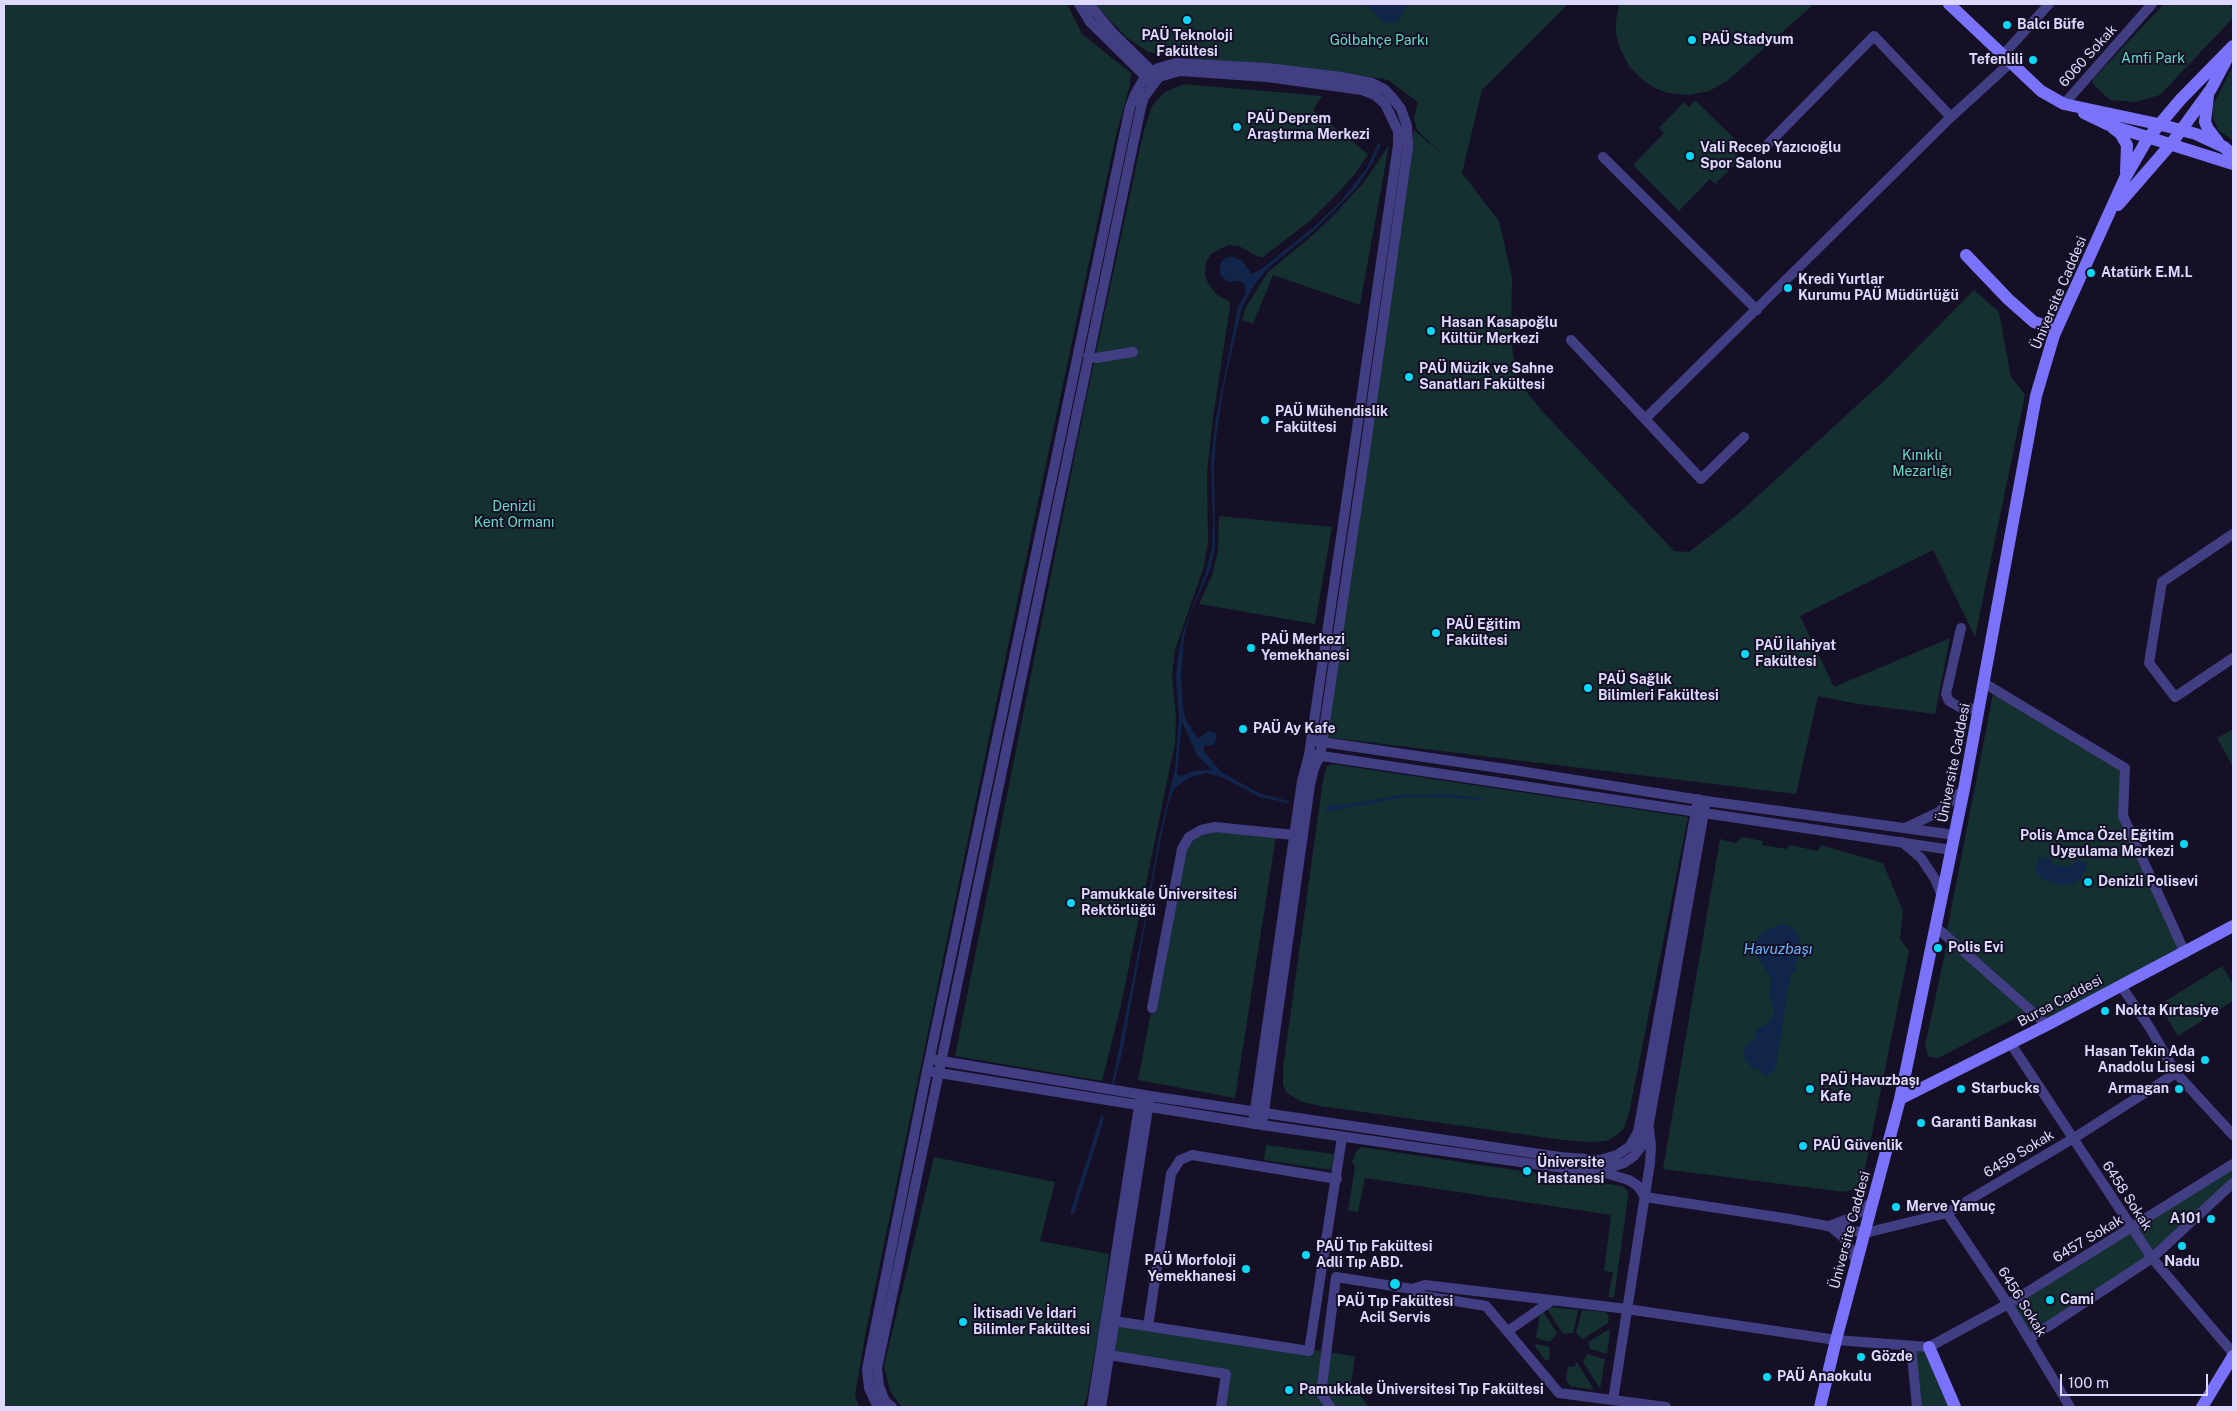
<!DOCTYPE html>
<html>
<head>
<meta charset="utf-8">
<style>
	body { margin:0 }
	#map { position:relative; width:2237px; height:1411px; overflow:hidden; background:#151026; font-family:"Public Sans",sans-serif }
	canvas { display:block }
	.frame { position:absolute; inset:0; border:5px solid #ddd8fd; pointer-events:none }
	.scale { position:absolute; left:2060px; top:1374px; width:148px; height:22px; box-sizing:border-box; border:2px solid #ddd8fd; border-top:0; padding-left:6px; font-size:15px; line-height:18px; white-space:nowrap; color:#ddd8fd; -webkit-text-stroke:4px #151026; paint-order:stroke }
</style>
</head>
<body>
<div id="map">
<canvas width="2237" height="1411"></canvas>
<div class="frame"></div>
<div class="scale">100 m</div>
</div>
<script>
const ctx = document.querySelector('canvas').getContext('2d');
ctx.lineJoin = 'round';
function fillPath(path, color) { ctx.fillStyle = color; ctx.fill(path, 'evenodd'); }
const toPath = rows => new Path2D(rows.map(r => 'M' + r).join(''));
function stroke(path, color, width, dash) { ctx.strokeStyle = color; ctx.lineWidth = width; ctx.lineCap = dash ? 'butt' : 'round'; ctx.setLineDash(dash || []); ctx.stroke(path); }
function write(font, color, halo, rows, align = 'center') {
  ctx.font = font + ' "Public Sans",sans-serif'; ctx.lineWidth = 4; ctx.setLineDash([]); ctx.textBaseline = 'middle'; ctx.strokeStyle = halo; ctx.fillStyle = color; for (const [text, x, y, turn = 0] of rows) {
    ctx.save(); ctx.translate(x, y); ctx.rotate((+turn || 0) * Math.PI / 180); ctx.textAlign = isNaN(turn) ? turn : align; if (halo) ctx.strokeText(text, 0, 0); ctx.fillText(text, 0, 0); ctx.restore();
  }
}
fillPath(toPath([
	[4,4,1067,4,1082,34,1131,73,1130,85,1116,135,1035,516,866,1331,855,1395,859,1407,4,1407],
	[1095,4,1568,4,1482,90,1462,173,1499,221,1512,277,1511,339,1515,368,1521,385,1543,412,1674,551,1689,552,1738,514,1887,378,1974,290,1999,312,2011,377,2025,395,1975,637,1933,550,1800,616,1834,687,1950,638,1935,714,1858,704,1818,696,1796,794,1325,737,1376,364,1414,130,1445,157,1417,130,1414,119,1418,102,1388,80,1345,73,1187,58,1148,52,1126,37],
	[1619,4,1814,4,1727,81,1709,91,1689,95,1668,93,1655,88,1644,81,1629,66,1620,48,1616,34,1616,21],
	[2164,4,2229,4,2233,10,2233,18,2160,95,2136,102,2110,100,2093,84,2093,79],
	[2233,66,2233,140,2219,131,2213,118,2213,105],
	[1184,84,1322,96,1313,110,1368,154,1355,174,1335,196,1311,220,1263,257,1259,257,1239,246,1228,245,1211,254,1206,263,1205,275,1207,281,1216,294,1230,302,1230,307,1213,417,1207,473,1208,542,1204,566,1175,650,1172,677,1176,716,1175,743,1121,1005,1102,1081,955,1056,1085,404,1143,134,1152,106,1165,92],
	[1695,100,1743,147,1736,154,1741,159,1715,184,1710,179,1679,211,1633,165,1664,133,1659,128,1684,102,1689,107],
	[1389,145,1360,305,1273,275,1253,324,1242,320,1246,307,1268,272,1313,235,1334,215,1365,181],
	[1219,516,1332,527,1315,624,1199,604,1212,575,1218,551],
	[1994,689,2125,768,2123,816,2185,953,2047,1025,1947,930],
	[2233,729,2233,767,2217,738],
	[1332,764,1688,817,1629,1113,1624,1128,1617,1135,1606,1141,1591,1142,1563,1140,1320,1106,1300,1101,1287,1093,1283,1085,1283,1068,1323,780,1327,766],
	[1201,830,1276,836,1235,1098,1138,1080,1182,849],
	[1742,837,1763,841,1762,845,1787,849,1789,845,1818,851,1821,845,1883,863,1903,911,1900,939,1909,951,1862,1183,1854,1189,1844,1192,1663,1169,1720,839,1735,843],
	[1947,943,2027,1012,1938,1058,1929,1057,1925,1046],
	[2222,966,2233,984,2233,1001,2178,1036,2159,1005],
	[1266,1145,1334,1154,1331,1170,1264,1160],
	[1361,1147,1622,1186,1628,1191,1628,1197,1614,1298,1608,1297,1613,1272,1604,1271,1611,1215,1365,1178,1358,1212,1348,1211,1355,1167,1352,1162,1356,1152],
	[934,1157,1055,1182,1040,1241,1109,1254,1100,1323,1087,1397,1083,1407,904,1407,900,1405,890,1391,884,1366],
	[2233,1163,2233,1182,2152,1258,2029,1339,2008,1304],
	[1551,1307,1578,1310,1573,1333,1563,1334,1547,1309],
	[1542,1310,1557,1333,1550,1342,1536,1338,1540,1314],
	[1582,1310,1605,1312,1609,1316,1608,1323,1583,1339,1576,1333],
	[1114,1321,1355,1356,1351,1384,1369,1407,1221,1407,1226,1374,1109,1355],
	[1610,1329,1607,1354,1590,1349,1588,1342],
	[1537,1344,1550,1347,1549,1360,1546,1361,1536,1348,1535,1345],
	[1911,1347,1929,1347,1955,1407,1917,1407],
	[1587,1354,1605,1359,1600,1389,1583,1362],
	[1577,1362,1594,1390,1570,1386,1566,1380,1568,1367,1576,1366,1575,1363]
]), '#143030');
fillPath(toPath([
	[1366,4,1407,4,1399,20,1393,23,1386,23,1380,19],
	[1378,143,1381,144,1373,162,1357,187,1317,228,1267,269,1253,287,1242,307,1224,385,1216,439,1214,468,1215,548,1210,570,1190,615,1184,638,1181,677,1183,709,1186,720,1198,739,1208,731,1214,732,1217,736,1214,745,1204,746,1204,751,1221,772,1261,794,1289,801,1288,803,1259,797,1224,778,1207,773,1188,778,1174,789,1169,802,1161,837,1122,1053,1114,1084,1112,1084,1143,928,1159,837,1175,769,1179,718,1176,677,1178,658,1183,632,1205,575,1212,548,1213,525,1211,459,1216,419,1238,307,1246,292,1244,283,1240,281,1229,282,1223,278,1220,274,1220,264,1226,257,1232,257,1241,260,1252,274,1260,270,1315,226,1342,200,1368,166],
	[1182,722,1197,755,1212,770,1193,771,1182,776,1177,774],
	[1445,794,1482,798,1482,800,1445,797,1405,797,1326,812,1327,805,1350,804,1401,795],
	[2039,858,2051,859,2053,864,2067,867,2071,867,2077,860,2088,864,2080,880,2073,884,2062,885,2042,879,2035,868],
	[1780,924,1792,927,1796,931,1800,941,1795,972,1791,972,1776,1065,1774,1071,1765,1077,1758,1069,1751,1068,1743,1054,1744,1048,1755,1039,1757,1030,1770,1021,1774,1012,1770,997,1771,978,1755,953,1755,942,1760,935],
	[1101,1116,1104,1117,1102,1125,1074,1214,1070,1213]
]), '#11254a');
stroke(toPath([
	[1079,4,1090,22,1150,81],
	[1089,4,1112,32,1156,75],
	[2002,56,2049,4],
	[2064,104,2152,4],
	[1769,143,1874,36,1951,117],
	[1603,157,1757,310],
	[1571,340,1701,479,1744,437],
	[1088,356,1096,358,1133,352],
	[1645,419,1951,117,2010,63],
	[2233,534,2162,582,2149,663,2175,697,2233,658],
	[1961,628,1946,694,1949,701,1961,708,1979,709],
	[1984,683,2125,768,2123,816,2185,953],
	[1315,741,1513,770,1706,801,1955,835],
	[1315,755,1952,850],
	[1905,828,1939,812,1964,789],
	[1902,842,1921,858,1935,879,1942,896],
	[1936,927,2047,1025],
	[2121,986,2150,1028,2176,1073,2233,1135],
	[1152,1008,1182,849,1189,837,1201,830,1215,827,1294,835],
	[2011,1044,2152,1258,2233,1353],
	[936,1060,1150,1096,1560,1157,1600,1160,1617,1155,1630,1146,1638,1132,1698,799],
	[933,1072,1262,1125,1555,1167,1598,1171,1624,1163,1634,1156,1641,1147,1648,1129,1706,801],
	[1598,1171,1629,1180,1638,1186,1645,1197],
	[1645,1197,1790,1219,1865,1233,1947,1213,2074,1138,2176,1073],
	[1947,1213,2008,1304,2070,1407],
	[1832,1225,1853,1217,1873,1201],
	[1832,1228,1844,1238,1857,1262],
	[1412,1289,1424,1296,1486,1306,1559,1393,1666,1407],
	[1114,1321,1309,1351,1342,1137],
	[1148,1326,1171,1174,1180,1160,1192,1155,1337,1179],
	[1508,1331,1551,1301],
	[2029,1339,2152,1258,2233,1183],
	[1911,1347,1917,1407],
	[1109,1355,1226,1374,1221,1407],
	[1613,1400,1650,1163,1651,1146,1649,1129],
	[878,1407,869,1388,867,1369,927,1071,1130,107,1135,94,1145,77,1158,68,1176,63,1267,68,1341,77,1372,83,1384,89,1392,97,1401,109,1407,126,1408,147,1364,458,1320,756,1314,768,1310,785,1262,1125],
	[892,1407,885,1401,879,1386,877,1368,1141,107,1144,97,1159,77,1180,71,1267,77,1362,90,1375,95,1385,104,1398,131,1398,145,1353,456,1309,755,1302,781,1253,1124],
	[1092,1407,1140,1100],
	[1101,1407,1149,1102],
	[1330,1407,1321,1393,1336,1277,1412,1289,1425,1285,1627,1309,1836,1340,1929,1347,2008,1304,2233,1164]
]), '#423e83', 10);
stroke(toPath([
	[1949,4,2041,91,2064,104,2158,124,2196,134,2224,147,2233,155],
	[2208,96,2205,122,2208,129,2218,142],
	[2084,113,2109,125,2233,164],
	[2113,128,2120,133,2127,145,2126,172],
	[2118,205,2171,144,2211,89,2229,55],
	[1966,255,2008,299,2034,322,2056,329],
	[1900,1099,2047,1025,2233,926],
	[1929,1347,1955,1407],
	[1820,1407,1836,1340,1900,1099,1964,789,2036,396,2054,335,2125,178,2148,138,2181,99,2233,46],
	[2202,1407,2233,1356]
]), '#7a73f9', 12);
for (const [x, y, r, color] of [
	[1187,20,5,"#0cd7f5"],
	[2007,25,5,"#0cd7f5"],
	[1692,40,5,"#0cd7f5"],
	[2033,60,5,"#0cd7f5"],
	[1237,127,5,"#0cd7f5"],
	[1690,156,5,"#0cd7f5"],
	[2091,273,5,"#0cd7f5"],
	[1788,288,5,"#0cd7f5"],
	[1431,331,5,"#0cd7f5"],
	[1409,377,5,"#0cd7f5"],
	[1265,420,5,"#0cd7f5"],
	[1436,633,5,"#0cd7f5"],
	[1251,648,5,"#0cd7f5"],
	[1745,654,5,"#0cd7f5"],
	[1588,688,5,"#0cd7f5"],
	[1243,729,5,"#0cd7f5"],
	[2184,844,5,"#0cd7f5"],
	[2088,882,5,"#0cd7f5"],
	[1071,903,5,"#0cd7f5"],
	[1938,948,5,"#0cd7f5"],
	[2105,1011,5,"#0cd7f5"],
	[2205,1060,5,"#0cd7f5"],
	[1810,1089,5,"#0cd7f5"],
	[1961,1089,5,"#0cd7f5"],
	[2179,1089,5,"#0cd7f5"],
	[1921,1123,5,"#0cd7f5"],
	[1803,1146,5,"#0cd7f5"],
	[1527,1171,5,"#0cd7f5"],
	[1896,1207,5,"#0cd7f5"],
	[2211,1219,5,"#0cd7f5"],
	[2182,1246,5,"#0cd7f5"],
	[1306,1255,5,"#0cd7f5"],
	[1246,1269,5,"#0cd7f5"],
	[1395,1284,6,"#0cd7f5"],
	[2050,1300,5,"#0cd7f5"],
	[963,1322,5,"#0cd7f5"],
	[1861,1357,5,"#0cd7f5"],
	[1767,1377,5,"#0cd7f5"],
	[1289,1390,5,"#0cd7f5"]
]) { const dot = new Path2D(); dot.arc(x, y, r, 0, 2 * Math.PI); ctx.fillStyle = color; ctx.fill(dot); stroke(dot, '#151026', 2); }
write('bold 14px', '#ddd8fd', '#151026', [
	["Balcı Büfe",2017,25],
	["PAÜ Teknoloji",1187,36,"center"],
	["Fakültesi",1187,52,"center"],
	["PAÜ Stadyum",1702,40],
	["Tefenlili",2023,60,"right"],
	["PAÜ Deprem",1247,119],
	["Araştırma Merkezi",1247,135],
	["Vali Recep Yazıcıoğlu",1700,148],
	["Spor Salonu",1700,164],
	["Atatürk E.M.L",2101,273],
	["Kredi Yurtlar",1798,280],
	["Kurumu PAÜ Müdürlüğü",1798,296],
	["Hasan Kasapoğlu",1441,323],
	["Kültür Merkezi",1441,339],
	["PAÜ Müzik ve Sahne",1419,369],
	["Sanatları Fakültesi",1419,385],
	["PAÜ Mühendislik",1275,412],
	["Fakültesi",1275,428],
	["PAÜ Eğitim",1446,625],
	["Fakültesi",1446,641],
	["PAÜ Merkezi",1261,640],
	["Yemekhanesi",1261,656],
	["PAÜ İlahiyat",1755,646],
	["Fakültesi",1755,662],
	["PAÜ Sağlık",1598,680],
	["Bilimleri Fakültesi",1598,696],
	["PAÜ Ay Kafe",1253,729],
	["Polis Amca Özel Eğitim",2174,836,"right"],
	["Uygulama Merkezi",2174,852,"right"],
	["Denizli Polisevi",2098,882],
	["Pamukkale Üniversitesi",1081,895],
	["Rektörlüğü",1081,911],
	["Polis Evi",1948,948],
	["Nokta Kırtasiye",2115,1011],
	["Hasan Tekin Ada",2195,1052,"right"],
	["Anadolu Lisesi",2195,1068,"right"],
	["PAÜ Havuzbaşı",1820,1081],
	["Kafe",1820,1097],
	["Starbucks",1971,1089],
	["Armagan",2169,1089,"right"],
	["Garanti Bankası",1931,1123],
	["PAÜ Güvenlik",1813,1146],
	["Üniversite",1537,1163],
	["Hastanesi",1537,1179],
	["Merve Yamuç",1906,1207],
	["A101",2201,1219,"right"],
	["PAÜ Tıp Fakültesi",1316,1247],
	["Adli Tıp ABD.",1316,1263],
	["PAÜ Morfoloji",1236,1261,"right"],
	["Yemekhanesi",1236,1277,"right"],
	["Nadu",2182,1262,"center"],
	["Cami",2060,1300],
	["PAÜ Tıp Fakültesi",1395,1302,"center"],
	["Acil Servis",1395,1318,"center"],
	["İktisadi Ve İdari",973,1314],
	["Bilimler Fakültesi",973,1330],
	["Gözde",1871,1357],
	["PAÜ Anaokulu",1777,1377],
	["Pamukkale Üniversitesi Tıp Fakültesi",1299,1390]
], 'left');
write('14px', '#66dbc1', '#151026', [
	["Gölbahçe Parkı",1379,41],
	["Amfi Park",2153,59],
	["Kınıklı",1922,456],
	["Mezarlığı",1922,472],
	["Denizli",514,507],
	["Kent Ormanı",514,523]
]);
write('14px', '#ddd8fd', '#151026', [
	["6060 Sokak",2088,56,-48],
	["Üniversite Caddesi",2059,293,-67],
	["Üniversite Caddesi",1954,763,-79],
	["Bursa Caddesi",2060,1001,-28],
	["6459 Sokak",2019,1154,-31],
	["6458 Sokak",2127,1196,57],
	["Üniversite Caddesi",1850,1230,-75],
	["6457 Sokak",2088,1239,-31],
	["6456 Sokak",2022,1302,58]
]);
write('italic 15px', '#6ab3f9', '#151026', [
	["Havuzbaşı",1778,949]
]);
</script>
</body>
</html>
